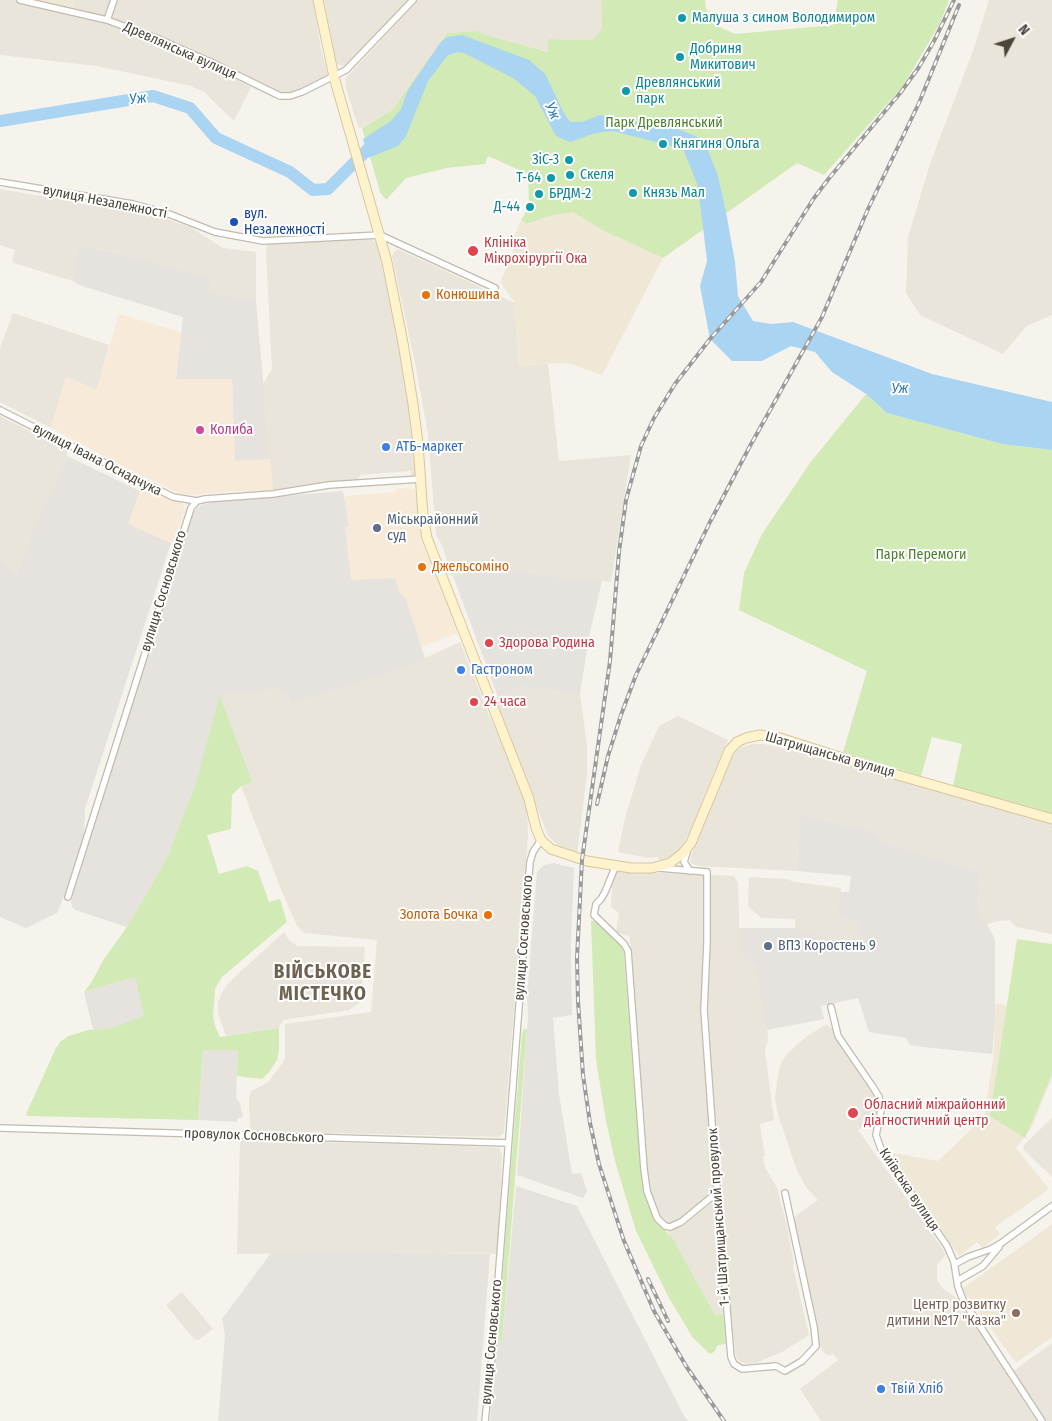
<!DOCTYPE html>
<html>
<head>
<meta charset="utf-8">
<style>
	body { margin:0 }
	#map { position:relative; width:1052px; height:1421px; overflow:hidden; background:#f6f3ec; font-family:"Fira Sans Condensed",sans-serif }
	canvas { display:block }
	.north { position:absolute; left:987px; top:15px; width:50px; height:50px; -webkit-text-stroke:4px #fff; paint-order:stroke; rotate:50deg; font-size:14px; font-weight:700; line-height:20px; text-align:center; color:#4b4439 }
	.north::after { content:''; display:block; margin:auto; width:18px; height:22px; background:#4b4439; clip-path:polygon(50% 0,100% 100%,50% 72%,0 100%) }
</style>
</head>
<body>
<div id="map">
<canvas width="1052" height="1421"></canvas>
<div class="north">N</div>
</div>
<script>
const ctx = document.querySelector('canvas').getContext('2d');
ctx.lineJoin = 'round';
function fillPath(path, color) { ctx.fillStyle = color; ctx.fill(path, 'evenodd'); }
const toPath = rows => new Path2D(rows.map(r => 'M' + r).join(''));
function stroke(path, color, width, dash) { ctx.strokeStyle = color; ctx.lineWidth = width; ctx.lineCap = dash ? 'butt' : 'round'; ctx.setLineDash(dash || []); ctx.stroke(path); }
function write(font, color, halo, rows, align = 'center') {
  ctx.font = font + ' "Fira Sans Condensed",sans-serif'; ctx.lineWidth = 4; ctx.setLineDash([]); ctx.textBaseline = 'middle'; ctx.strokeStyle = halo; ctx.fillStyle = color; for (const [text, x, y, turn = 0] of rows) {
    ctx.save(); ctx.translate(x, y); ctx.rotate((+turn || 0) * Math.PI / 180); ctx.textAlign = isNaN(turn) ? turn : align; if (halo) ctx.strokeText(text, 0, 0); ctx.fillText(text, 0, 0); ctx.restore();
  }
}
fillPath(toPath([
	[0,0,313,0,321,50,329,77,309,92,287,100,274,98,251,87,234,121,204,92,191,86,97,66,0,55],
	[324,0,408,0,346,65,343,66,337,64,335,60],
	[418,0,601,0,602,28,593,40,548,39,549,52,483,34,479,31,447,33,392,110,359,129,346,89,345,79],
	[989,0,1052,0,1052,315,1027,326,1003,354,920,315,906,293,908,237,930,164,974,48],
	[0,189,161,217,190,227,223,248,256,252,256,300,207,293,211,277,134,257,81,245,73,281,14,263,12,260,15,250,0,245],
	[367,239,375,241,379,249,401,357,420,475,412,479,411,471,360,475,357,484,273,491,263,384,272,369,266,252,268,244],
	[396,250,400,250,515,303,518,365,548,364,559,461,631,455,611,582,486,569,451,576,443,547,436,535,428,434,416,368,392,256],
	[13,313,109,345,97,390,66,377,51,428,0,402,0,348],
	[0,416,67,450,67,456,41,518,35,531,32,530,26,552,16,575,0,559],
	[460,642,490,717,497,730,524,800,527,811,528,836,504,1133,498,1137,250,1131,249,1099,251,1091,267,1083,282,1064,285,1058,285,1024,371,1012,377,940,304,933,297,926,282,892,241,786,251,782,220,696,280,687,288,694,291,704,401,669],
	[524,687,580,694,587,745,587,774,577,856,563,850,548,836,495,698],
	[678,716,728,740,706,792,691,830,681,848,669,857,660,860,657,857,648,858,618,852,624,822,641,765,659,726],
	[752,744,764,744,826,759,1052,824,1052,934,1016,927,1010,920,997,921,987,925,978,908,980,872,883,842,875,831,799,815,797,871,698,866,693,864,690,862,690,859,730,759,740,748],
	[613,871,734,876,738,883,740,953,755,963,767,1026,768,1040,765,1050,774,1120,760,1124,765,1156,763,1156,765,1167,777,1188,786,1222,794,1263,793,1267,809,1335,782,1352,756,1363,747,1364,740,1362,736,1357,730,1310,715,1315,677,1249,655,1206,649,1190,636,1036,631,947,629,936,616,932,619,913,611,907],
	[749,877,786,879,795,882,841,888,837,914,841,918,859,924,859,944,832,950,817,943,814,931,795,928,795,919,761,918,748,906],
	[284,932,289,940,297,946,365,947,361,1002,349,1010,283,1020,279,1028,226,1036,218,1013,218,1003,221,994,227,985,241,971],
	[827,1025,833,1029,873,1085,879,1107,878,1114,858,1130,944,1251,945,1256,937,1265,937,1280,942,1288,959,1300,1037,1421,821,1421,800,1389,838,1360,833,1354,829,1356,824,1353,819,1345,799,1260,792,1221,797,1215,818,1200,805,1186,796,1168,778,1115,775,1099,777,1080,781,1063,788,1053,807,1036,824,1026],
	[1052,1118,1052,1177,1023,1149,1024,1145],
	[242,1140,466,1146,499,1148,502,1154,498,1254,376,1252,237,1254,240,1142],
	[182,1292,213,1329,198,1340,194,1339,166,1305],
	[1052,1343,1052,1421,1044,1421,1012,1372]
]), '#eae5da');
fillPath(toPath([
	[119,314,181,332,176,378,232,379,235,461,270,459,273,491,232,491,192,495,178,493,119,464,51,428,66,377,97,390],
	[142,484,181,502,184,506,185,510,175,539,171,543,128,524],
	[399,488,414,489,417,494,422,544,437,575,458,633,421,647,406,601,400,593,395,578,351,581,345,526,349,526,344,496,395,492]
]), '#f7ead8');
fillPath(toPath([
	[80,245,134,257,211,277,208,293,256,300,270,459,235,461,232,379,176,379,183,317,79,285,73,281],
	[67,456,140,491,128,524,171,543,85,809,84,835,64,896,57,913,26,928,0,917,0,559,16,575,26,552,32,530,35,530],
	[343,491,349,526,345,527,351,580,395,578,400,593,406,600,425,658,401,669,291,704,288,694,283,696,280,688,221,696,195,785,167,858,127,927,75,910,72,907,71,902,100,803,193,513,197,508,204,504,215,502],
	[486,569,602,581,589,637,580,694,524,687,498,697,453,576],
	[799,815,875,831,883,842,980,872,978,908,995,939,995,1022,992,1054,923,1047,910,1045,906,1038,869,1032,858,998,821,1006,824,1019,767,1030,755,964,740,953,739,928,795,928,814,931,817,942,830,941,832,950,859,943,859,924,841,918,837,914,840,892,849,892,851,876,797,871],
	[553,863,574,868,571,944,572,1015,553,1018,559,1094,572,1174,581,1173,587,1191,583,1198,517,1175,528,1016,527,996,537,872,544,865],
	[135,977,145,1016,107,1029,93,1030,84,992],
	[203,1050,238,1050,236,1098,240,1103,243,1117,237,1119,237,1122,198,1120],
	[516,1186,577,1206,684,1416,688,1421,490,1421,498,1340,502,1341],
	[376,1252,490,1254,477,1421,218,1421,225,1335,222,1319,271,1253]
]), '#e6e2dd');
fillPath(toPath([
	[34,0,76,0,73,9],
	[573,212,602,230,663,258,602,375,568,363,518,365,515,303,500,282,513,253,512,242,521,220,527,224,549,216],
	[996,1003,1052,1019,1052,1077,1032,1127,1016,1148,1049,1189,995,1227,1000,1234,983,1248,977,1242,959,1256,893,1159,893,1153,938,1161,984,1117,993,1059],
	[1052,1224,1052,1337,1016,1363,962,1289]
]), '#efe8d6');
fillPath(toPath([
	[601,0,705,0,706,8,713,24,735,34,833,25,838,0,949,0,939,25,903,86,824,175,797,163,663,258,602,230,573,212,549,216,527,224,521,220,529,207,528,174,488,156,485,164,447,168,406,178,386,200,380,192,362,128,392,110,447,33,479,31,483,34,548,52,548,39,593,40,602,28],
	[866,394,887,413,1002,444,1052,450,1052,816,953,786,962,744,932,737,921,776,843,752,867,671,739,610,744,573,762,534,810,463],
	[220,696,252,782,241,786,232,795,231,829,207,835,219,874,247,866,258,871,269,902,280,899,287,922,222,977,215,989,213,1016,215,1026,220,1037,279,1028,279,1049,277,1060,269,1072,262,1079,237,1076,238,1050,203,1050,198,1120,28,1116,26,1114,56,1048,61,1041,69,1036,88,1030,107,1029,144,1016,135,977,84,992,91,983,104,959,127,927,167,858,195,785],
	[591,921,596,921,605,927,615,937,621,945,624,954,633,1074,645,1190,657,1218,666,1232,671,1236,715,1315,723,1313,726,1344,718,1345,714,1352,710,1354,693,1338,669,1298,636,1231,615,1161,606,1121,596,1060],
	[1017,939,1052,944,1052,1074,1025,1138,990,1116],
	[524,1029,527,1029,524,1067,502,1341,498,1340,506,1227,522,1034]
]), '#d2eab5');
fillPath(toPath([
	[462,35,529,60,545,74,564,113,570,122,582,122,600,115,676,128,704,140,718,176,726,212,735,262,738,296,753,321,771,324,793,322,932,374,1052,402,1052,450,1002,444,887,413,866,394,832,372,815,352,791,346,762,361,732,361,710,339,700,286,707,261,698,186,683,149,613,131,596,133,570,142,556,136,535,96,513,78,464,53,458,52,448,55,428,81,406,136,398,146,368,158,363,139,391,121,401,109,408,90,440,43,447,37]
]), '#a9d4f2');
stroke(toPath([
	[0,121,153,96,190,108,216,138,290,172,313,190,328,189,369,148,378,142]
]), '#a9d4f2', 12);
const street = toPath([
	[20,0,107,20,156,38,217,65,280,96,290,96,302,92,346,70,413,0],
	[107,20,114,0],
	[0,182,133,204,169,214,215,232,263,241,380,235,495,288],
	[0,410,173,497,197,501],
	[687,852,684,862,690,871],
	[616,865,605,892,601,899,596,904,594,915,624,944,628,951,644,1169,647,1191,657,1218,665,1226,670,1227,681,1222,709,1199,717,1195],
	[659,868,707,872,707,943,704,1010,715,1165,731,1357,734,1364,742,1369,776,1366,785,1371,802,1361,816,1346,814,1327,785,1193],
	[68,897,191,508,197,501,205,499,273,494,329,485,420,479],
	[831,1007,838,1036,873,1087,879,1097,881,1110,876,1135,881,1149,947,1246,954,1262,958,1287,963,1300,1042,1421],
	[0,1128,508,1143],
	[955,1264,968,1257,991,1249,1000,1244,1052,1206],
	[957,1281,983,1266,999,1247],
	[485,1421,493,1347,530,862,533,852,541,840]
]);
const secondary = toPath([
	[318,0,334,77,387,262,403,343,413,404,418,443,423,516,427,538,529,799,536,828,541,840,551,849,587,861,631,868,652,868,670,863,682,854,691,843,729,751,737,742,746,738,760,735,780,738,880,770,1052,819]
]);
stroke(street, '#c2bbae', 8);
stroke(secondary, '#d6c79b', 11);
stroke(street, '#fff', 5.5);
stroke(secondary, '#fff3cd', 9);
const rail = toPath([
	[597,804,608,756,621,715,636,675,710,522,750,446,822,317,868,209,919,103,959,5],
	[648,1279,668,1321],
	[724,1421,686,1366,654,1311,624,1241,599,1164,590,1123,583,1075,578,1001,577,958,582,860,610,661,619,552,626,500,641,446,654,418,675,384,710,339,761,282,814,198,830,177,901,92,919,67,934,41,954,0]
]);
stroke(rail, '#9a9a9a', 4);
stroke(rail, '#fff', 2, [5.5]);
for (const [x, y, r, color] of [
	[682,18,5,"#0f9aa8"],
	[680,57,5,"#0f9aa8"],
	[626,91,5,"#0f9aa8"],
	[663,144,5,"#0f9aa8"],
	[569,160,5,"#0f9aa8"],
	[570,175,5,"#0f9aa8"],
	[551,178,5,"#0f9aa8"],
	[633,193,5,"#0f9aa8"],
	[539,194,5,"#0f9aa8"],
	[530,207,5,"#0f9aa8"],
	[234,222,5,"#1a4fb4"],
	[473,251,6,"#e0444e"],
	[426,295,5,"#e8710a"],
	[200,430,5,"#d1479c"],
	[386,447,5,"#3f7fe0"],
	[377,528,5,"#5c6f8a"],
	[422,567,5,"#e8710a"],
	[489,643,5,"#e0444e"],
	[461,670,5,"#3f7fe0"],
	[474,702,5,"#e0444e"],
	[488,915,5,"#e8710a"],
	[768,946,5,"#5c6f8a"],
	[853,1113,6,"#e0444e"],
	[1016,1313,5,"#8d6e63"],
	[881,1389,5,"#3f7fe0"]
]) { const dot = new Path2D(); dot.arc(x, y, r, 0, 2 * Math.PI); ctx.fillStyle = color; ctx.fill(dot); stroke(dot, '#fff', 2); }
write('14px', '#0d838f', '#fff', [
	["Малуша з сином Володимиром",692,18],
	["Добриня",690,49],
	["Микитович",690,65],
	["Древлянський",636,83],
	["парк",636,99],
	["Княгиня Ольга",673,144],
	["ЗіС-3",559,160,"right"],
	["Скеля",580,175],
	["Т-64",541,178,"right"],
	["Князь Мал",643,193],
	["БРДМ-2",549,194],
	["Д-44",520,207,"right"]
], 'left');
write('14px', '#4b4439', '#fff', [
	["Древлянська вулиця",180,51,24],
	["вулиця Незалежності",105,202,11],
	["вулиця Івана Оснадчука",97,460,27],
	["вулиця Сосновського",164,591,-73],
	["Шатрищанська вулиця",830,755,16],
	["вулиця Сосновського",524,938,-86],
	["провулок Сосновського",254,1136,2],
	["Київська вулиця",909,1190,56],
	["1-й Шатрищанський провулок",719,1217,-94],
	["вулиця Сосновського",492,1342,-85]
]);
write('14px', '#4a7f2a', '#fff', [
	["Парк Древлянський",664,123],
	["Парк Перемоги",921,555]
]);
write('14px', '#164399', '#fff', [
	["вул.",244,214],
	["Незалежності",244,230]
], 'left');
write('14px', '#be3a42', '#fff', [
	["Клініка",484,243],
	["Мікрохірургії Ока",484,259],
	["Здорова Родина",499,643],
	["24 часа",484,702],
	["Обласний міжрайонний",864,1105],
	["діагностичний центр",864,1121]
], 'left');
write('14px', '#c56008', '#fff', [
	["Конюшина",436,295],
	["Джельсоміно",432,567],
	["Золота Бочка",478,915,"right"]
], 'left');
write('14px', '#b23c85', '#fff', [
	["Колиба",210,430]
], 'left');
write('14px', '#366cbe', '#fff', [
	["АТБ-маркет",396,447],
	["Гастроном",471,670],
	["Твій Хліб",891,1389]
], 'left');
write('14px', '#4e5e75', '#fff', [
	["Міськрайонний",387,520],
	["суд",387,536],
	["ВПЗ Коростень 9",778,946]
], 'left');
write('14px', '#785e54', '#fff', [
	["Центр розвитку",1006,1305],
	["дитини №17 \"Казка\"",1006,1321]
], 'right');
write('italic 15px', '#2e7ab2', '#fff', [
	["Уж",138,99,-8],
	["Уж",552,111,66],
	["Уж",900,389]
]);
ctx.letterSpacing = '1px';
write('bold 19px', '#6e6250', '#fff', [
	["ВІЙСЬКОВЕ",323,973],
	["МІСТЕЧКО",323,995]
]);
ctx.letterSpacing = '0px';
</script>
</body>
</html>
